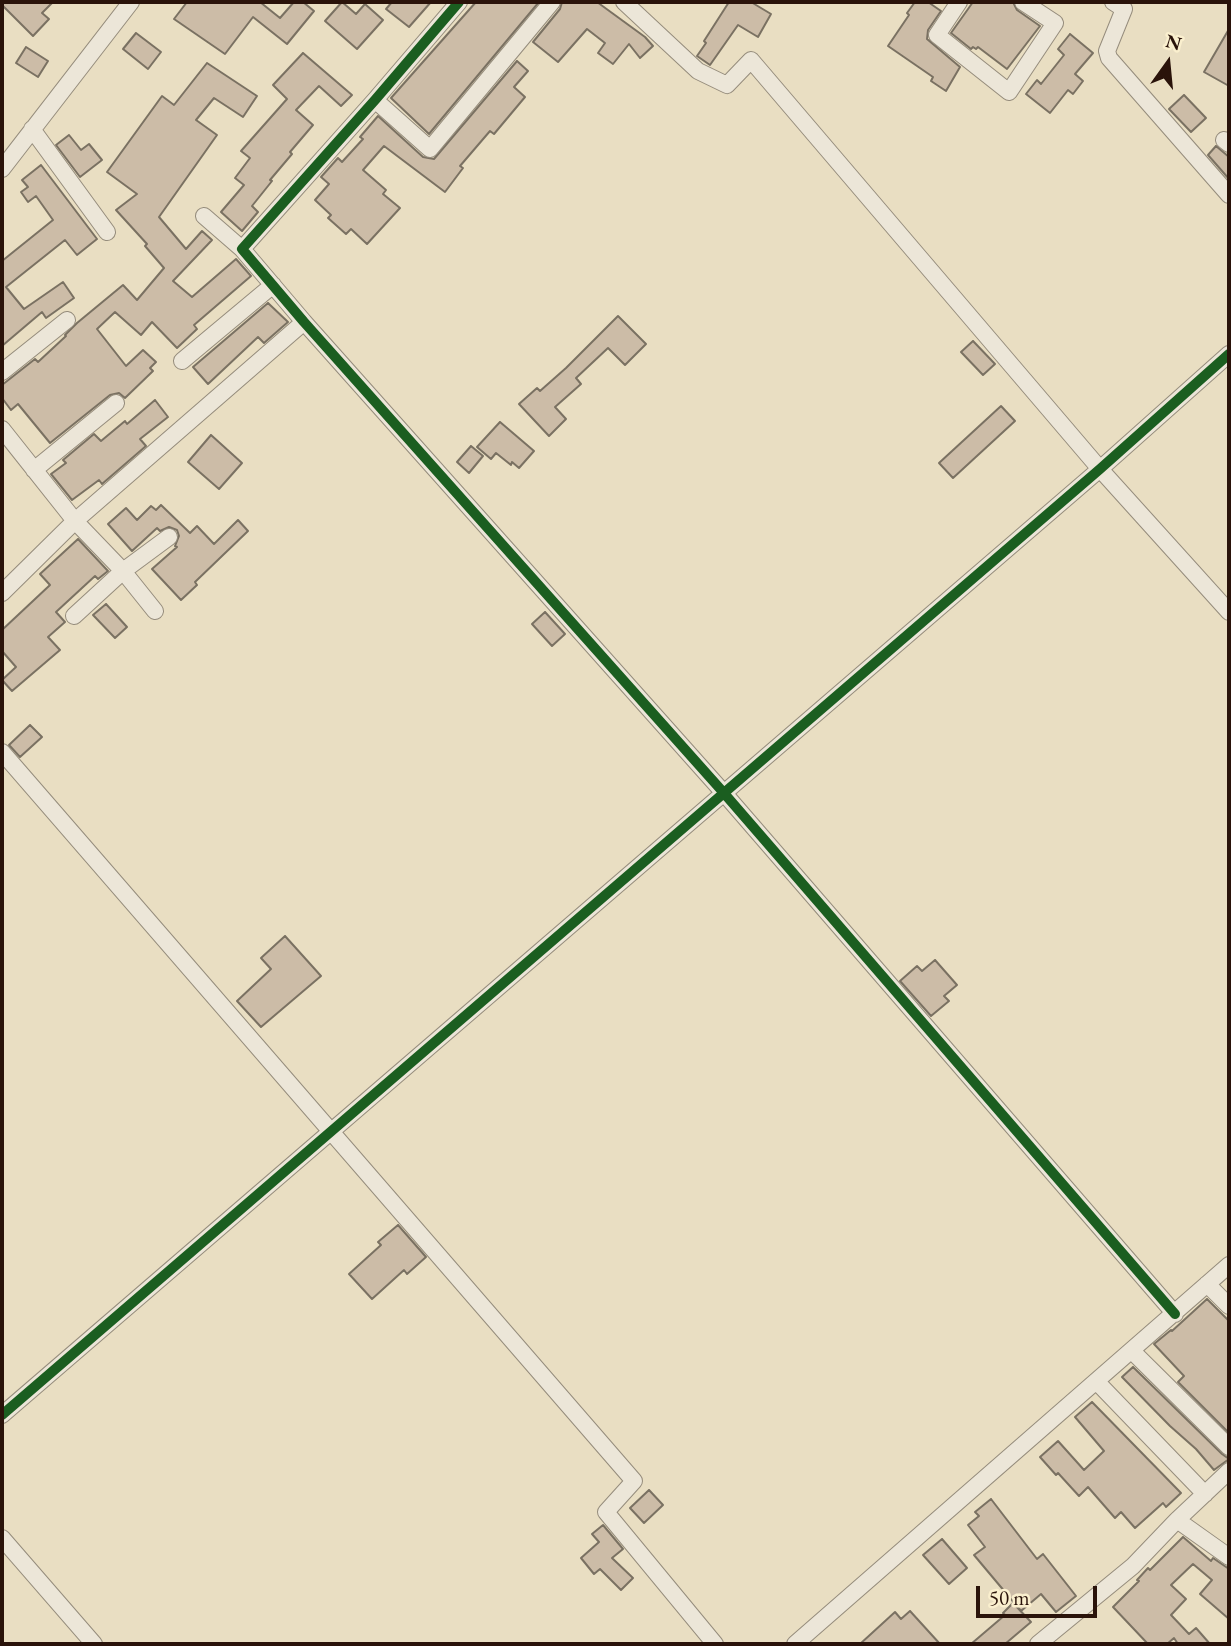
<!DOCTYPE html>
<html>
<head>
<meta charset="utf-8">
<style>
	body { margin:0 }
	#map { position:relative; width:1231px; height:1646px; overflow:hidden; background:#e9dec2; font-family:"EB Garamond",serif }
	canvas { display:block }
	.frame { position:absolute; inset:0; border:4px solid #2a130a; pointer-events:none }
	.north { position:absolute; left:1133px; top:28px; width:70px; height:70px; -webkit-text-stroke:5px #faefce; paint-order:stroke; rotate:15deg; font-size:19px; font-weight:700; line-height:28px; text-align:center; color:#2a130a }
	.north::after { content:''; display:block; margin:auto; width:24px; height:32px; background:#2a130a; clip-path:polygon(50% 0,100% 100%,50% 72%,0 100%) }
	.scale { position:absolute; left:976px; top:1586px; width:121px; height:32px; box-sizing:border-box; border:4px solid #2a130a; border-top:0; padding-left:9px; font-size:21px; line-height:24px; white-space:nowrap; color:#2a130a; -webkit-text-stroke:5px #faefce; paint-order:stroke }
</style>
</head>
<body>
<div id="map">
<canvas width="1231" height="1646"></canvas>
<div class="frame"></div>
<div class="north">N</div>
<div class="scale">50 m</div>
</div>
<script>
const ctx = document.querySelector('canvas').getContext('2d');
ctx.lineJoin = 'round';
function fillPath(path, color) { ctx.fillStyle = color; ctx.fill(path, 'evenodd'); }
const toPath = rows => new Path2D(rows.map(r => 'M' + r).join(''));
function stroke(path, color, width, dash) { ctx.strokeStyle = color; ctx.lineWidth = width; ctx.lineCap = dash ? 'butt' : 'round'; ctx.setLineDash(dash || []); ctx.stroke(path); }
const building = toPath([
	[2,2,53,2,42,13,49,19,33,36,2,5,2,2],
	[187,2,260,2,280,18,294,2,303,2,314,11,287,44,253,17,225,54,174,19,187,2],
	[342,2,356,14,365,4,383,20,357,49,325,21,342,2],
	[392,2,431,2,409,27,386,9,392,2],
	[476,2,539,2,429,134,391,98,476,2],
	[562,2,597,2,645,37,653,46,640,58,629,44,613,64,598,53,605,43,587,29,558,62,533,42,560,9,562,2],
	[729,2,751,2,771,14,758,37,738,25,710,65,697,56,706,43,704,41,729,2],
	[915,2,928,2,941,11,928,30,927,39,960,67,946,91,931,81,933,77,888,46,909,15,907,13,915,2],
	[973,2,1013,2,1017,10,1040,26,1007,69,978,47,976,49,973,47,971,49,951,33,973,2],
	[1229,29,1229,86,1204,72,1229,29],
	[136,33,161,52,148,69,123,49,136,33],
	[1070,34,1093,53,1075,74,1083,81,1073,94,1068,90,1050,113,1026,94,1037,80,1041,84,1064,55,1058,49,1070,34],
	[26,47,48,61,38,77,16,63,26,47],
	[303,53,352,95,341,106,319,86,296,110,313,125,290,152,292,154,270,180,272,181,252,206,258,212,242,231,221,212,244,185,235,178,250,158,241,151,287,99,273,85,303,53],
	[517,61,528,71,514,87,525,97,494,134,490,131,460,166,463,168,445,192,384,146,363,170,386,190,383,194,400,208,367,244,351,229,346,234,328,218,331,215,315,200,329,184,321,177,338,158,342,162,363,139,360,137,378,116,423,157,434,159,517,61],
	[207,63,257,96,243,117,214,98,196,120,217,135,159,217,186,249,202,231,212,240,173,281,192,297,236,259,251,276,194,325,197,329,177,348,152,322,141,335,115,312,97,329,126,366,143,350,156,362,150,368,153,371,125,398,119,393,110,395,50,443,18,404,11,410,2,398,2,385,35,359,38,362,66,336,65,335,77,323,123,285,137,300,164,268,145,246,147,244,116,210,137,194,107,172,162,96,174,105,207,63],
	[1184,95,1206,118,1191,132,1169,109,1184,95],
	[69,135,81,150,89,144,102,160,80,177,56,145,69,135],
	[1216,146,1229,157,1229,179,1208,155,1216,146],
	[41,165,97,239,77,255,65,240,6,287,24,309,63,282,74,298,46,318,42,312,2,346,2,261,53,220,36,196,28,202,21,192,28,187,22,180,41,165],
	[268,303,288,322,264,343,258,337,208,384,193,367,268,303],
	[618,316,646,344,625,365,608,348,576,378,581,384,555,407,566,419,549,436,519,404,537,388,540,391,566,368,618,316],
	[973,341,995,364,983,375,961,352,973,341],
	[155,400,168,417,140,439,146,446,102,484,99,480,72,500,51,474,66,463,63,460,94,434,101,441,125,421,127,424,155,400],
	[1001,406,1015,421,953,478,939,463,1001,406],
	[500,422,534,451,519,468,512,462,511,465,496,453,491,459,477,447,500,422],
	[211,435,242,463,219,489,188,462,211,435],
	[471,446,483,456,469,473,457,462,471,446],
	[161,505,190,533,197,526,214,544,238,520,248,531,195,582,197,585,181,600,152,569,177,547,175,546,179,536,177,530,169,527,160,531,157,528,132,551,108,524,126,508,137,520,151,506,156,510,161,505],
	[78,539,108,571,98,579,95,576,56,612,65,622,48,637,60,650,12,691,2,680,16,667,2,651,2,630,50,585,40,574,78,539],
	[106,604,127,627,115,638,93,615,106,604],
	[545,612,565,634,552,646,532,624,545,612],
	[30,725,42,737,20,757,9,745,30,725],
	[285,936,321,976,261,1027,237,1001,271,969,261,958,285,936],
	[935,960,957,985,944,996,949,1001,931,1016,900,981,917,966,922,971,935,960],
	[398,1225,426,1257,407,1274,404,1270,372,1299,349,1274,381,1245,378,1242,398,1225],
	[1207,1299,1229,1321,1228,1432,1178,1382,1184,1376,1154,1344,1171,1330,1172,1331,1207,1299],
	[1133,1367,1222,1454,1229,1459,1214,1470,1196,1449,1170,1426,1122,1377,1133,1367],
	[1092,1402,1181,1493,1166,1507,1163,1503,1135,1528,1121,1512,1115,1518,1088,1487,1079,1496,1058,1473,1056,1475,1040,1457,1058,1441,1084,1470,1104,1451,1075,1417,1092,1402],
	[649,1490,663,1505,644,1523,630,1508,649,1490],
	[991,1499,1037,1559,1043,1554,1076,1596,1056,1612,1041,1594,1021,1611,974,1555,985,1547,968,1525,979,1516,975,1512,991,1499],
	[603,1525,623,1549,612,1558,633,1578,621,1590,600,1569,594,1574,581,1558,599,1542,592,1534,603,1525],
	[1183,1537,1211,1561,1213,1558,1229,1569,1229,1619,1200,1594,1212,1580,1193,1564,1171,1585,1186,1599,1171,1615,1189,1634,1196,1628,1210,1644,1178,1644,1174,1638,1167,1644,1148,1644,1113,1607,1139,1581,1137,1580,1148,1568,1150,1570,1183,1537],
	[942,1539,967,1568,949,1584,923,1555,942,1539],
	[1013,1603,1031,1622,1005,1644,971,1644,1005,1615,1003,1613,1013,1603],
	[910,1611,940,1644,860,1644,895,1612,901,1619,910,1611]
]);
fillPath(building, '#ccbca7');
stroke(building, '#7a7162', 2);
const minor = toPath([
	[459,2,375,100,242,249,304,322,723,792,1175,1314],
	[624,2,698,71,727,85,751,60,1100,469,1229,612],
	[959,2,937,35,1009,92,1055,23,1023,2],
	[1113,2,1124,9,1107,51,1109,58,1229,195],
	[375,100,430,149,552,2],
	[32,129,107,232],
	[1224,140,1229,144],
	[2,169,131,2],
	[204,216,242,249],
	[182,361,273,285],
	[2,372,67,320],
	[2,429,75,521,123,571,155,611],
	[34,470,116,403],
	[2,593,75,521,304,322],
	[74,616,123,571,169,537],
	[2,752,634,1481,606,1512,715,1644],
	[1207,1284,1229,1306],
	[1132,1351,1229,1447],
	[1097,1382,1205,1494],
	[2,1415,1100,469,1229,354],
	[1177,1520,1229,1557],
	[2,1538,94,1644],
	[795,1644,1229,1265],
	[1038,1644,1133,1566,1177,1520,1229,1471]
]);
stroke(minor, '#958c7c', 18);
stroke(minor, '#ece6d8', 16);
stroke(toPath([
	[459,2,375,100,242,249,304,322,723,792,1175,1314],
	[2,1415,1100,469,1229,354]
]), '#1b5e20', 10);
</script>
</body>
</html>
